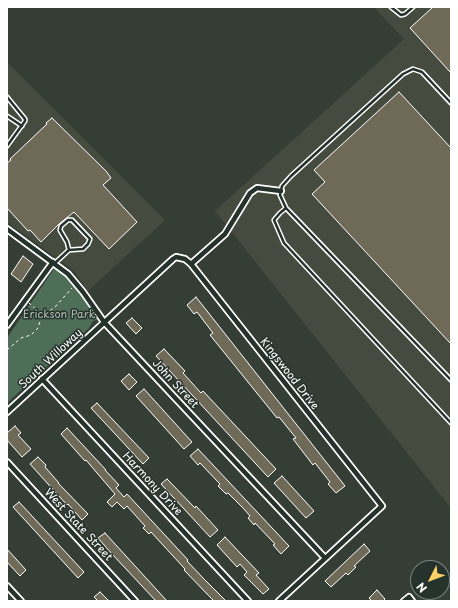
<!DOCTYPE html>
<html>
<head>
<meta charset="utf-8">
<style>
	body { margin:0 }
	#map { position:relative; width:458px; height:608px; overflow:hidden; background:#353e35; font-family:"Playpen Sans",sans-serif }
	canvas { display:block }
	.frame { position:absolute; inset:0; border:8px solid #fff; pointer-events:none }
	.north { position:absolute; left:410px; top:560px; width:40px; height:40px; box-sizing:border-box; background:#26332d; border:1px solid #7d8581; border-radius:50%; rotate:228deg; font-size:11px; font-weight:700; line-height:16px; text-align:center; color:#fff }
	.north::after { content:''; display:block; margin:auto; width:14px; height:18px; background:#ffd166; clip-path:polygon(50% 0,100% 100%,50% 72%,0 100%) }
</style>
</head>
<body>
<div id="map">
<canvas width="458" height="608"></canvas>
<div class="frame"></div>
<div class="north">N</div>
</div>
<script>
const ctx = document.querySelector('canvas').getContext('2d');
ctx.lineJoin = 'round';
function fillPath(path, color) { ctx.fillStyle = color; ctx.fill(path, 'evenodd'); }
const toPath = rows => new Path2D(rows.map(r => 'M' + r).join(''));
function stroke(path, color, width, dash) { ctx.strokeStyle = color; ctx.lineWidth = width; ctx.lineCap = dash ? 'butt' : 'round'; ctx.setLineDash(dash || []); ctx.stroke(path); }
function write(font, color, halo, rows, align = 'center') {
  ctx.font = font + ' "Playpen Sans",sans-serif'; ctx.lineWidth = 3; ctx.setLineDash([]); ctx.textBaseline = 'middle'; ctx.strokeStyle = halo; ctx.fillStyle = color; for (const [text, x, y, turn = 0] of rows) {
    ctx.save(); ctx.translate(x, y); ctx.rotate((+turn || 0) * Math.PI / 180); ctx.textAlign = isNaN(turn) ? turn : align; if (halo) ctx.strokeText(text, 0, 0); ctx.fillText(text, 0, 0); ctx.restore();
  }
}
fillPath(toPath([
	[374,7,451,7,451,508,215,211,404,39],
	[7,62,165,220,88,291,75,272,69,267,7,222]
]), '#464b3f');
fillPath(toPath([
	[56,266,74,284,97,320,93,321,89,328,7,403,7,338]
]), '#4f6e57');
const building = toPath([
	[433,7,451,7,451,73,410,28,433,7],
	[399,92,451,148,451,344,312,194,325,182,314,170,399,92],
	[52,118,106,171,111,178,103,185,137,222,109,249,74,212,59,224,41,242,30,230,28,231,7,208,7,163,11,160,10,159,47,124,46,123,52,118],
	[23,256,33,264,21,282,11,274,23,256],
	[196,297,345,486,336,493,328,484,330,482,315,463,313,465,293,439,296,438,279,417,277,418,210,335,213,333,197,312,194,314,187,305,196,297],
	[132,318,142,328,136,334,126,323,132,318],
	[164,349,185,371,183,373,201,393,203,391,276,469,268,477,156,356,164,349],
	[129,374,137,382,129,390,121,381,129,374],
	[144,389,192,442,184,449,136,396,144,389],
	[97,403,149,458,143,464,91,408,97,403],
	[15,426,21,433,18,435,31,449,22,457,7,440,7,433,15,426],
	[67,428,106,470,105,470,119,485,116,488,124,497,127,494,188,560,187,561,204,579,226,601,214,601,209,596,184,570,185,569,151,532,149,534,143,528,145,526,127,506,124,509,117,502,112,507,107,502,115,494,86,460,85,461,61,434,67,428],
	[198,449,289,546,281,554,273,545,275,544,255,523,254,525,248,518,250,516,243,508,228,493,226,494,218,486,220,484,200,463,198,465,190,456,198,449],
	[38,457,46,465,45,467,59,483,58,483,88,514,82,520,68,504,67,505,30,464,38,457],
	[282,476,314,511,306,518,274,483,282,476],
	[167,479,195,508,196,506,218,530,210,537,161,484,167,479],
	[19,502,84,572,78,578,13,507,19,502],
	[105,533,115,544,167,601,156,601,112,554,98,538,105,533],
	[225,537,259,573,256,575,269,589,263,594,244,575,247,572,240,564,237,567,217,545,225,537],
	[364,544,370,551,354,566,356,567,348,575,346,573,331,587,325,581,364,544],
	[7,549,26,570,20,576,7,562,7,549],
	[377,590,385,599,383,601,372,601,369,598,377,590],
	[100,592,109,601,98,601,94,597,100,592]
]);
fillPath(building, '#6f6957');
stroke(building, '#fff', 1);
const lane = toPath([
	[391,7,401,15,405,14,413,7],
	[7,97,25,119,25,121,7,146],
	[7,116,22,126],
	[286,208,280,195,282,186,291,176,403,74,413,69,422,72,451,103],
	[55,263,69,250,83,249,88,244,90,239,72,220,68,220,61,226,60,230,67,242,69,250],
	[451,380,286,208,280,213,274,220,284,243,451,423]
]);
const street = toPath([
	[7,229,68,274,83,292,104,322,325,558],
	[191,264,225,234,250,193,257,188,281,191],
	[7,325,53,262],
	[42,379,248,601],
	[7,412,173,259,176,257,185,259,191,264,382,506,279,601],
	[7,462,135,601],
	[7,586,21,601],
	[404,601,409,597,412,601]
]);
stroke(lane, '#fff', 5.5);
stroke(street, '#fff', 8);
stroke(toPath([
	[41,318,56,306,72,288],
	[7,350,21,338,31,335,38,328,41,318,37,310,29,303]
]), '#fff', 1, [3, 3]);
stroke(lane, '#26332d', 2.5);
stroke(street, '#26332d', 4.5);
write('11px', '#b0beb3', '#26332d', [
	["Erickson Park",59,315]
]);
write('11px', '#fff', '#26332d', [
	["South Willoway",51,359,-43],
	["Kingswood Drive",289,374,52],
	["John Street",175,384,47],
	["Harmony Drive",152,484,47],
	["West State Street",78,525,47]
]);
</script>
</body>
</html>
